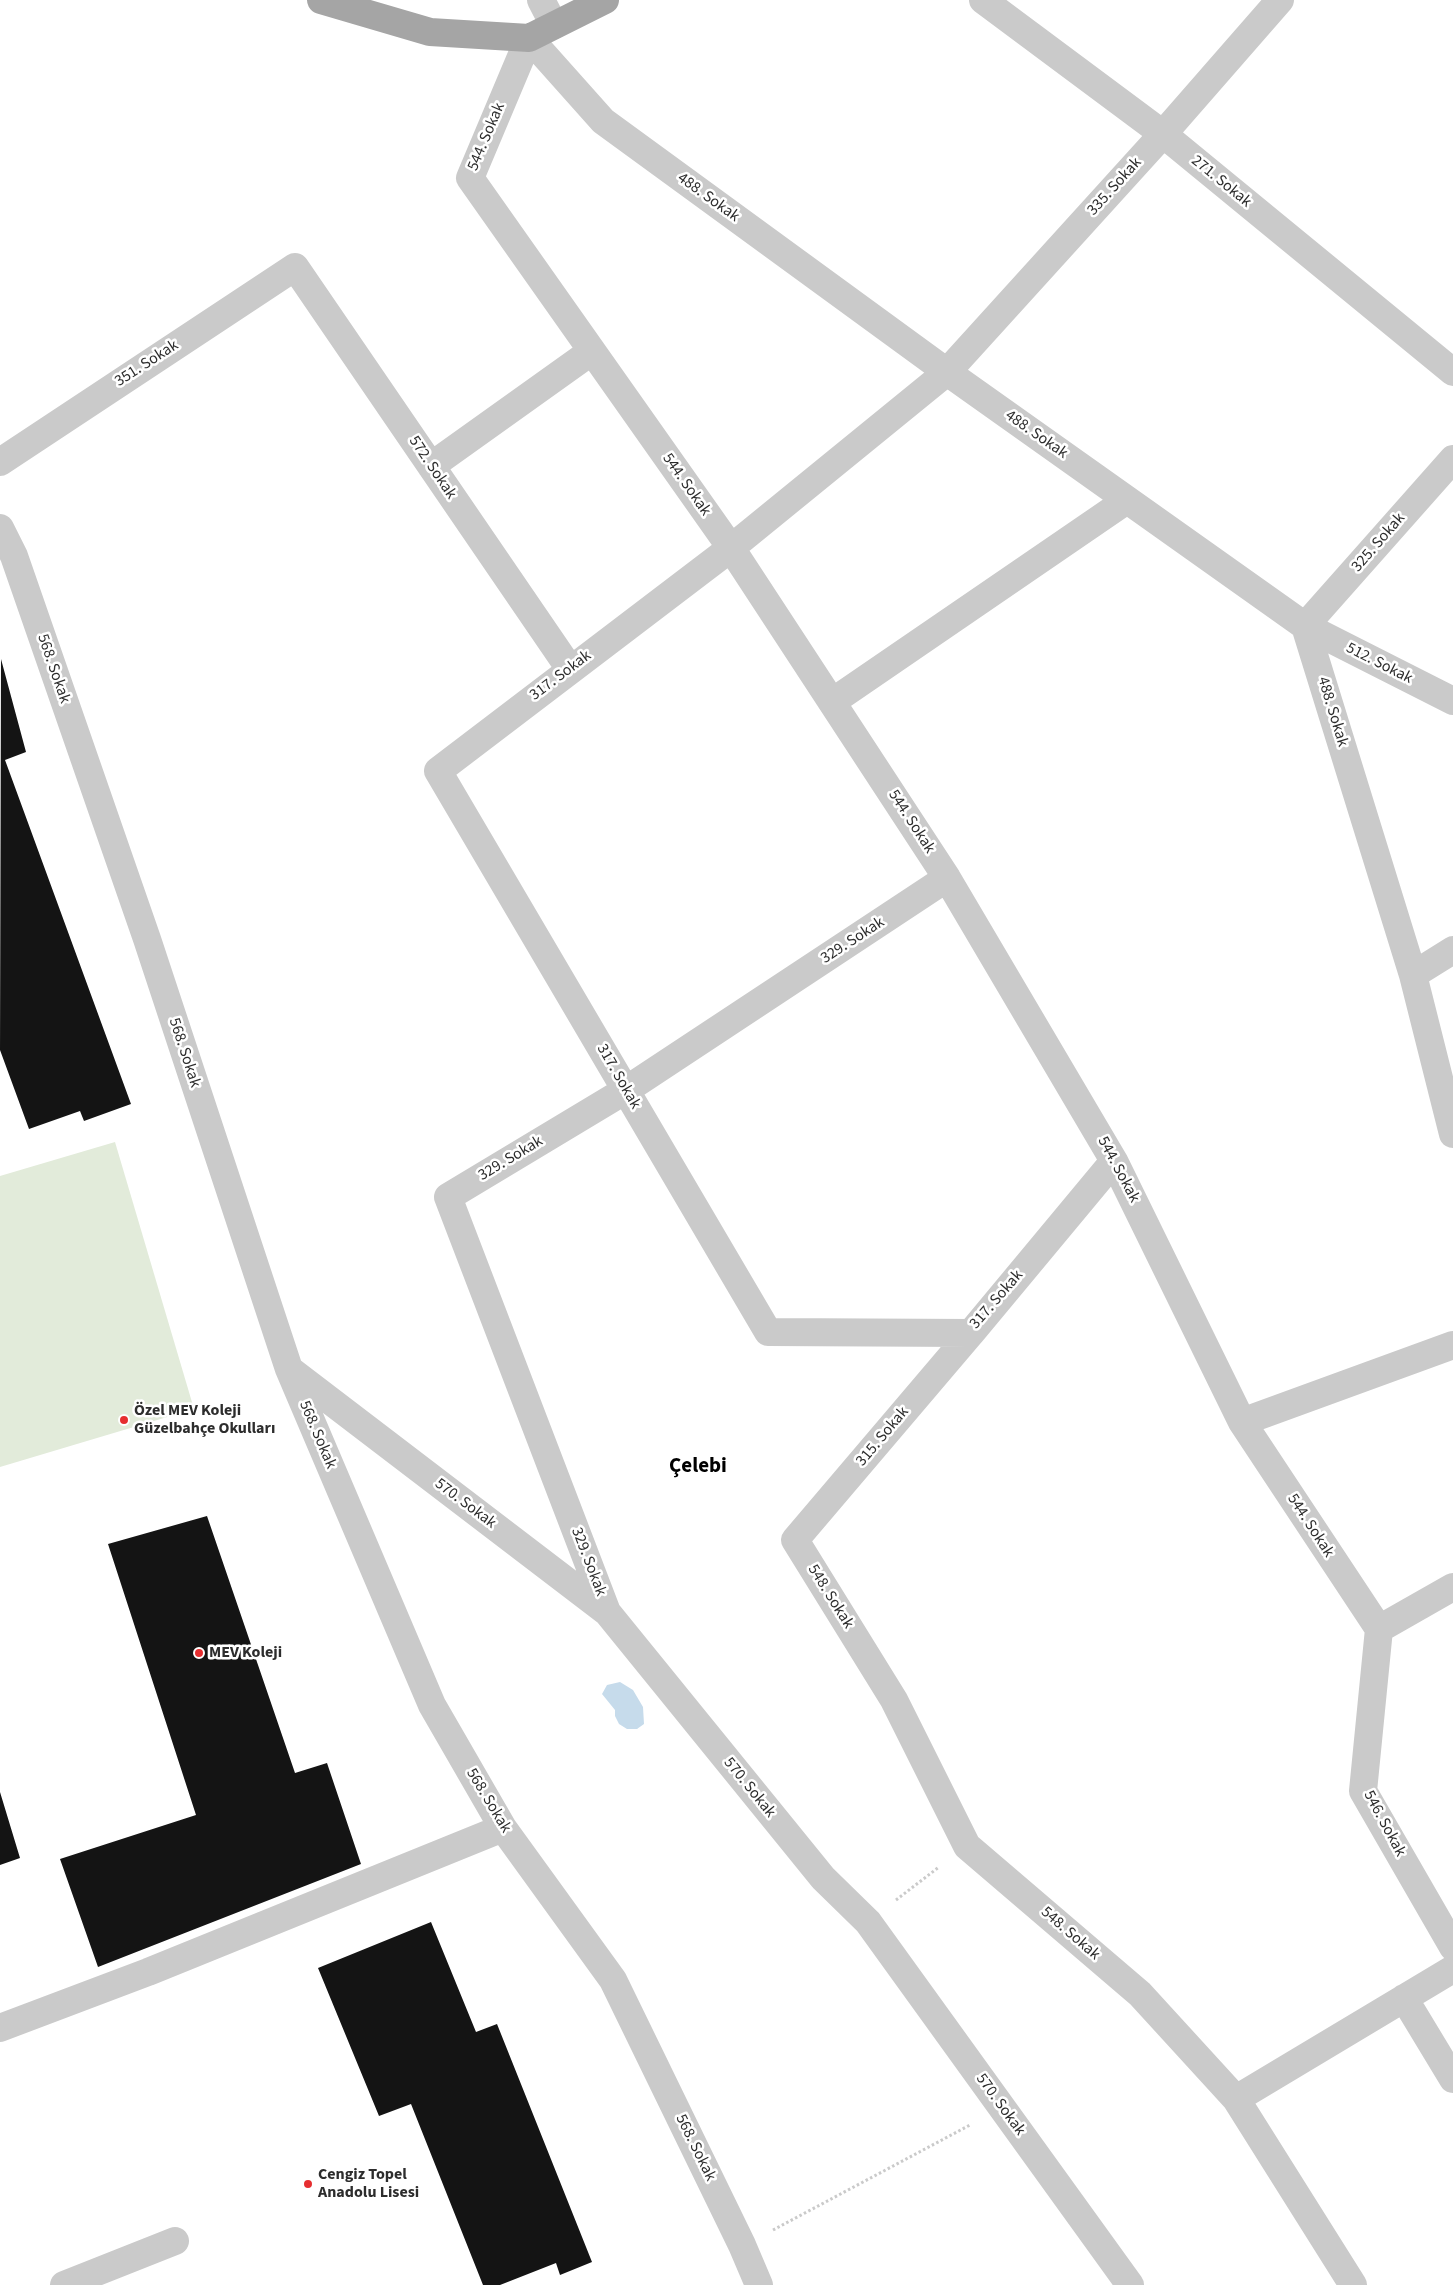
<!DOCTYPE html>
<html>
<head>
<meta charset="utf-8">
<style>
	body { margin:0 }
	canvas { display:block; background:#fff }
</style>
</head>
<body>
<canvas width="1453" height="2285"></canvas>
<script>
const ctx = document.querySelector('canvas').getContext('2d');
ctx.lineJoin = 'round';
function fillPath(path, color) { ctx.fillStyle = color; ctx.fill(path, 'evenodd'); }
const toPath = rows => new Path2D(rows.map(r => 'M' + r).join(''));
function stroke(path, color, width, dash) { ctx.strokeStyle = color; ctx.lineWidth = width; ctx.lineCap = dash ? 'butt' : 'round'; ctx.setLineDash(dash || []); ctx.stroke(path); }
function write(font, color, halo, rows, align = 'center') {
  ctx.font = font + ' "Source Sans 3",sans-serif'; ctx.lineWidth = 5; ctx.setLineDash([]); ctx.textBaseline = 'middle'; ctx.strokeStyle = halo; ctx.fillStyle = color; for (const [text, x, y, turn = 0] of rows) {
    ctx.save(); ctx.translate(x, y); ctx.rotate((+turn || 0) * Math.PI / 180); ctx.textAlign = isNaN(turn) ? turn : align; if (halo) ctx.strokeText(text, 0, 0); ctx.fillText(text, 0, 0); ctx.restore();
  }
}
fillPath(toPath([
	[115,1142,194,1409,0,1467,0,1176]
]), '#e2ebda');
fillPath(toPath([
	[620,1682,633,1690,643,1707,644,1724,637,1729,627,1729,619,1724,615,1716,615,1710,602,1694,607,1685]
]), '#c6dbeb');
fillPath(toPath([
	[1,659,26,752,5,760,131,1104,84,1121,80,1111,29,1129,0,1050],
	[207,1516,295,1773,327,1763,361,1864,98,1967,60,1859,196,1815,108,1544],
	[0,1792,20,1858,0,1865],
	[431,1922,476,2032,497,2024,592,2262,560,2275,556,2263,500,2285,483,2285,411,2104,379,2116,318,1968]
]), '#141414');
stroke(toPath([
	[896,1900,939,1867],
	[773,2230,970,2125]
]), '#cacaca', 3, [2.5, 2.5]);
stroke(toPath([
	[541,0,554,25],
	[983,0,1163,134,1453,372],
	[1453,459,1305,626,1453,701],
	[0,462,295,267,570,669],
	[431,466,592,351],
	[0,528,14,556,147,939,289,1369,432,1705,503,1828,613,1980,742,2245,759,2285],
	[832,702,1127,500],
	[1413,975,1453,950],
	[1114,1161,971,1333,768,1332,438,771,731,548,947,372,1163,134,1280,0],
	[971,1333,795,1540,894,1700,967,1846,1140,1994,1236,2099,1453,1969],
	[290,1370,607,1612,823,1878,868,1922,1130,2285],
	[1242,1422,1453,1345],
	[607,1612,448,1197,626,1090,947,878],
	[1379,1629,1242,1422,1114,1161,947,878,731,548,470,178,529,38,603,121,947,372,1305,626,1413,975,1453,1134],
	[1379,1629,1363,1791,1453,1947],
	[1379,1629,1453,1587],
	[1404,1998,1453,2079],
	[0,2028,148,1972,503,1828],
	[1236,2099,1353,2285],
	[64,2285,175,2241]
]), '#cacaca', 28);
stroke(toPath([
	[321,0,430,32,529,38,605,0]
]), '#a5a5a5', 28);
for (const [x, y, r, color] of [
	[124,1420,5,"#e62e30"],
	[199,1653,5,"#e62e30"],
	[308,2184,5,"#e62e30"]
]) { const dot = new Path2D(); dot.arc(x, y, r, 0, 2 * Math.PI); ctx.fillStyle = color; ctx.fill(dot); stroke(dot, '#fff', 2); }
write('16px', '#2d2d2d', '#fff', [
	["544. Sokak",487,137,-67],
	["271. Sokak",1221,182,39],
	["335. Sokak",1115,187,-48],
	["488. Sokak",708,198,36],
	["351. Sokak",147,364,-33],
	["488. Sokak",1036,435,35],
	["572. Sokak",432,468,56],
	["544. Sokak",686,485,55],
	["325. Sokak",1379,543,-49],
	["512. Sokak",1379,664,27],
	["568. Sokak",53,669,71],
	["317. Sokak",561,676,-37],
	["488. Sokak",1332,712,73],
	["544. Sokak",911,822,57],
	["329. Sokak",853,941,-33],
	["568. Sokak",184,1053,72],
	["317. Sokak",618,1077,60],
	["329. Sokak",511,1159,-31],
	["544. Sokak",1118,1170,62],
	["317. Sokak",997,1300,-49],
	["568. Sokak",317,1435,67],
	["315. Sokak",883,1437,-50],
	["570. Sokak",465,1504,37],
	["544. Sokak",1310,1526,57],
	["329. Sokak",588,1562,69],
	["548. Sokak",830,1597,58],
	["570. Sokak",749,1788,51],
	["568. Sokak",488,1801,59],
	["546. Sokak",1384,1824,62],
	["548. Sokak",1070,1934,41],
	["570. Sokak",1000,2105,54],
	["568. Sokak",695,2148,64]
]);
write('bold 16px', '#2d2d2d', '#fff', [
	["Özel MEV Koleji",134,1411],
	["Güzelbahçe Okulları",134,1429],
	["MEV Koleji",209,1653],
	["Cengiz Topel",318,2175],
	["Anadolu Lisesi",318,2193]
], 'left');
write('bold 21px', '#000', '#fff', [
	["Çelebi",698,1467]
]);
</script>
</body>
</html>
